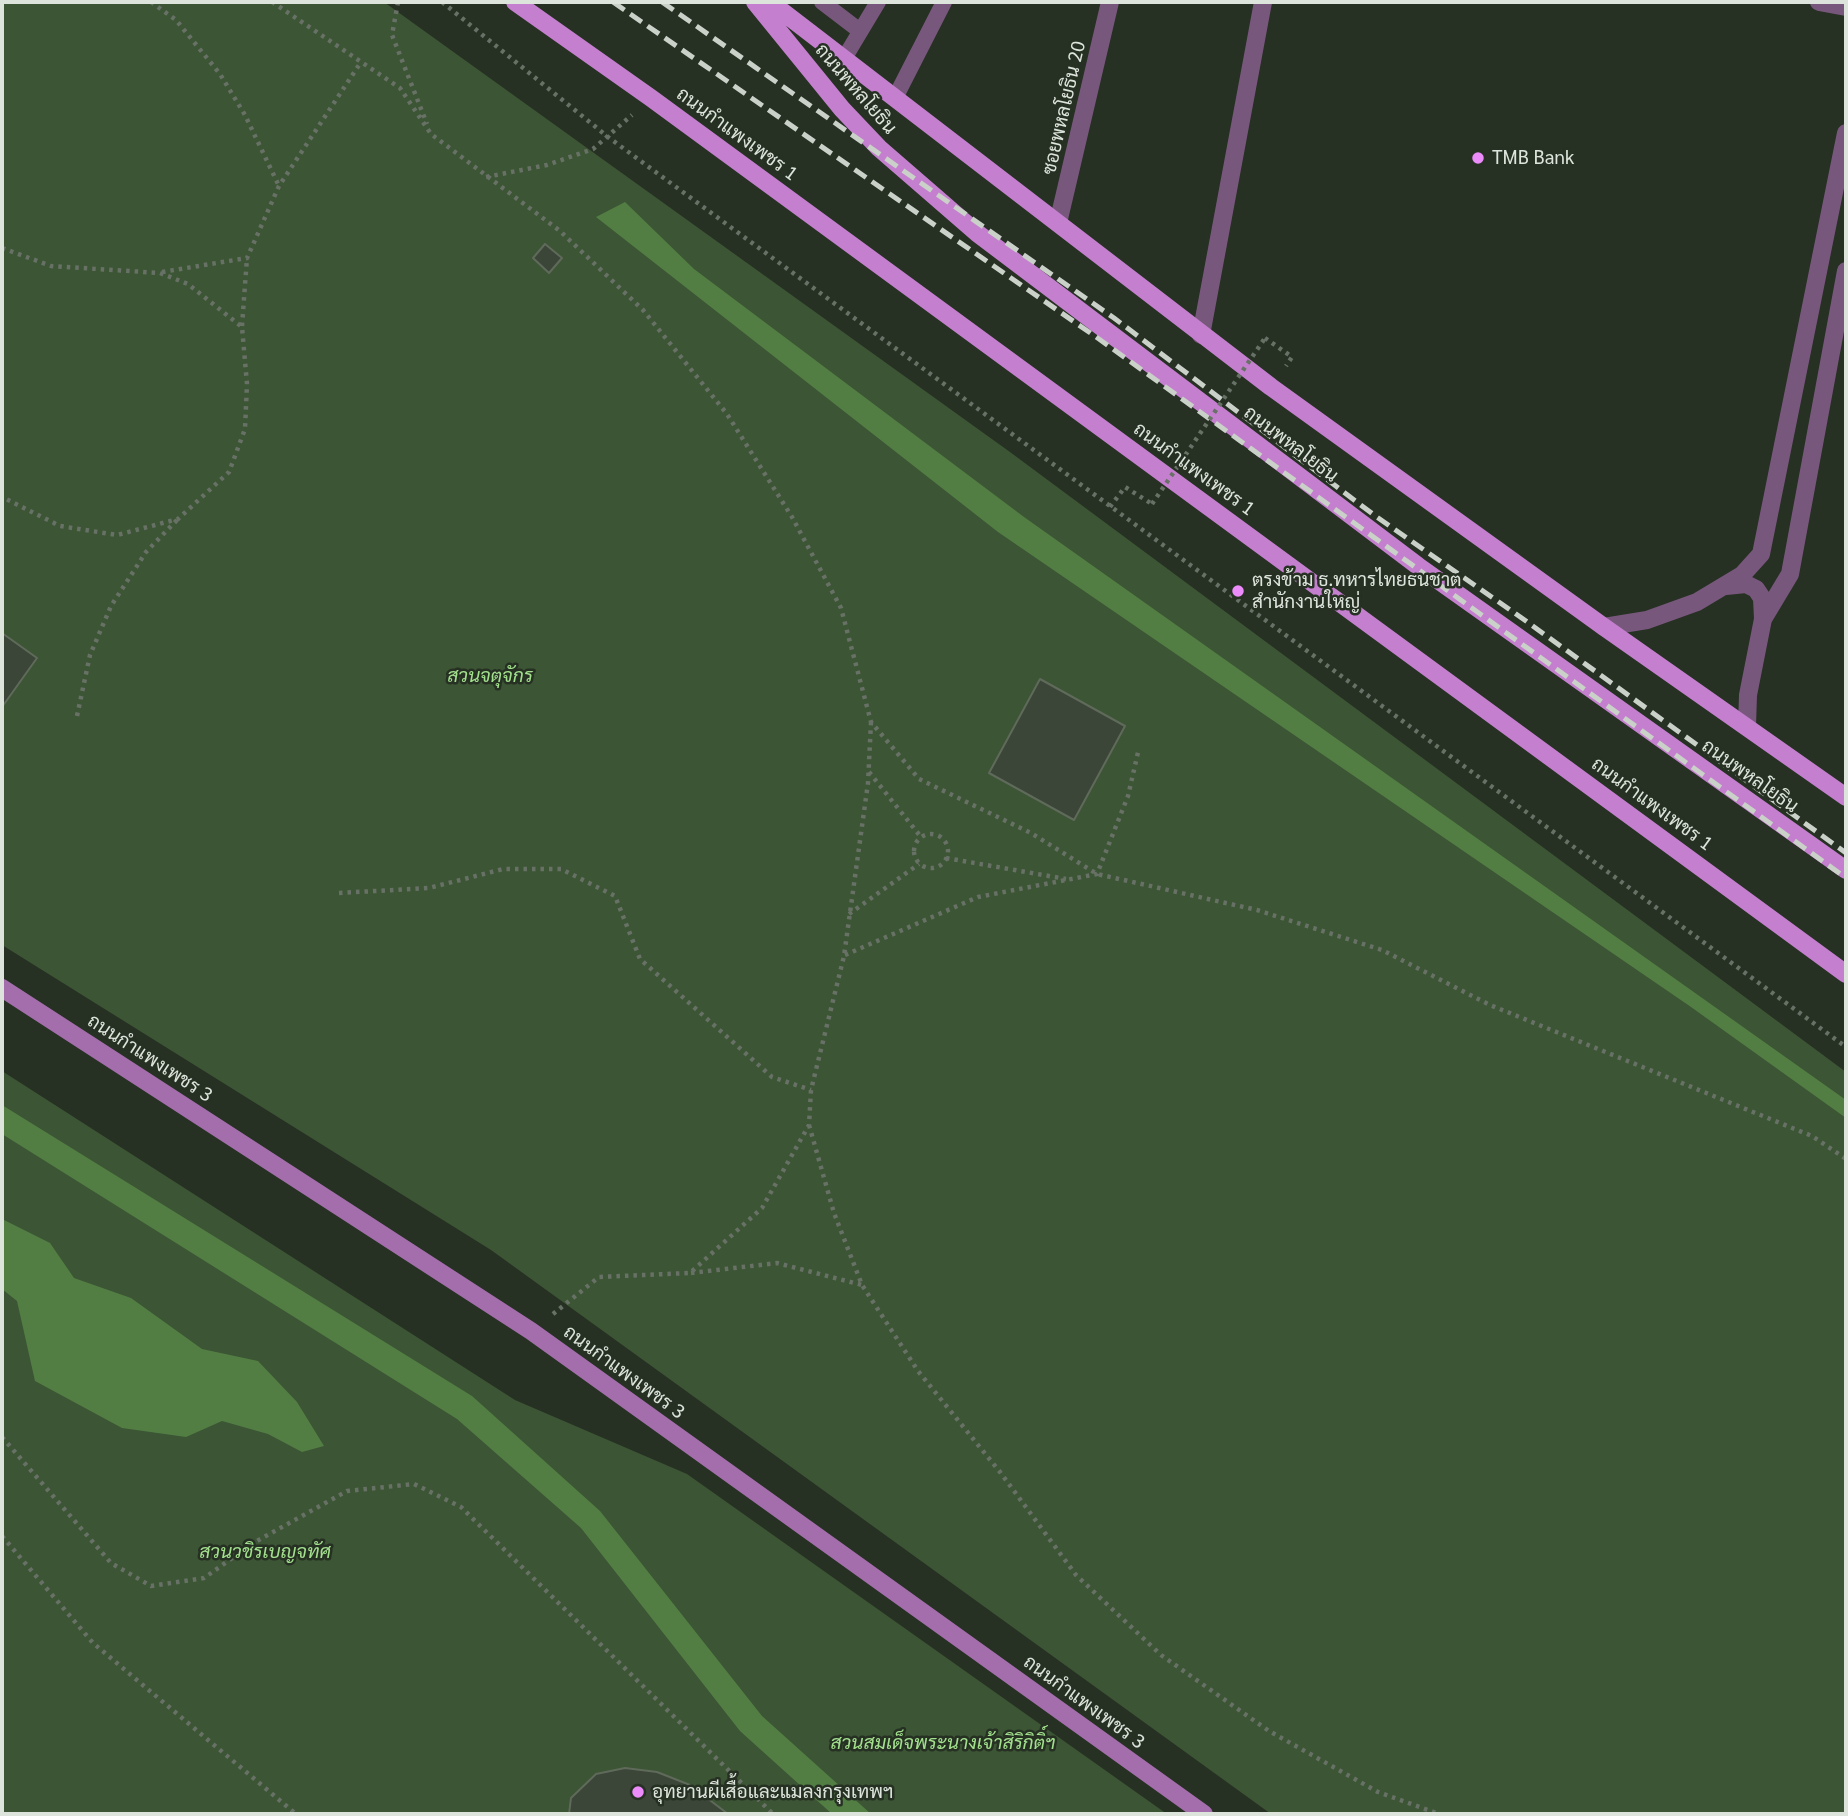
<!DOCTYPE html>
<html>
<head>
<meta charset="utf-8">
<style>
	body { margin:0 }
	#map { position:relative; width:1848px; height:1816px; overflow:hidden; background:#263023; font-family:Georgia,serif }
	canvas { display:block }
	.frame { position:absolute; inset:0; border:4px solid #dde4db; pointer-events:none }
</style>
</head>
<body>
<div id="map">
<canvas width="1848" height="1816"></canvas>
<div class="frame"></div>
</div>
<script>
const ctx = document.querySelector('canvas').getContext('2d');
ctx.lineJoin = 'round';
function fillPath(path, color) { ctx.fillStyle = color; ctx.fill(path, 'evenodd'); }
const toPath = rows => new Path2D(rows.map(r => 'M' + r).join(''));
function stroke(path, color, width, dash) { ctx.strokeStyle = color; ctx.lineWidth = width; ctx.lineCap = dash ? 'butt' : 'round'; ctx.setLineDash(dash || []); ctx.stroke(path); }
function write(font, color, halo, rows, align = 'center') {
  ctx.font = font + ' Georgia,Sarabun,serif'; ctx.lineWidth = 5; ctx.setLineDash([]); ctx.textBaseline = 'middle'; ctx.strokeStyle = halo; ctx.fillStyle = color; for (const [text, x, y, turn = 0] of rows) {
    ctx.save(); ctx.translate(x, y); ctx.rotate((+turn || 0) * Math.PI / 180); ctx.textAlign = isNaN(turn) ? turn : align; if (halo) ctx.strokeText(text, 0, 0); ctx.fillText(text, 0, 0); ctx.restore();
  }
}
fillPath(toPath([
	[2,2,384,2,1010,452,1846,1072,1846,1814,1271,1814,491,1250,2,945],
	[2,1071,515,1400,687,1474,1167,1814,2,1814]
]), '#3c5534');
fillPath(toPath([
	[625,202,694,269,1024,517,1846,1100,1846,1118,1691,1007,998,532,596,217],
	[2,1105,472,1396,600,1511,762,1716,871,1814,832,1814,740,1731,581,1528,457,1419,2,1134],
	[2,1219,50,1243,74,1278,131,1298,202,1349,258,1361,297,1402,324,1446,302,1452,268,1434,222,1421,186,1437,122,1428,35,1381,17,1301,2,1289]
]), '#527e44');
const building = toPath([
	[545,244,562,258,549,273,533,258,545,244],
	[2,633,37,658,2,707,2,633],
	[1040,679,1125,726,1074,820,989,773,1040,679],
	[625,1768,657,1772,690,1785,728,1814,569,1814,571,1798,596,1774,625,1768]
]);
fillPath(building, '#3b4538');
stroke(building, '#5f6a5b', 2);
stroke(toPath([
	[151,2,176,20,220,74,245,115,279,186],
	[272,2,400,88,431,134,560,231,643,310,727,414,792,517,841,608,871,722,919,779,1031,833,1097,874,1257,910,1382,950,1490,1005,1812,1136,1846,1159],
	[398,2,392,35,427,124],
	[442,2,608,137,1846,1047],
	[486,177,547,165,593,149,632,115],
	[2,248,51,266,160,273,188,284,242,327,247,384,245,429,229,472,178,519,117,535,60,526,2,497],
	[162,272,247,258,279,186,361,62],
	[242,326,247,258],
	[1265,338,1292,357,1286,366],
	[1110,507,1125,487,1152,504],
	[77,716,90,655,111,606,146,552,177,520],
	[869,772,921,837],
	'914 851a17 17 0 1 1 34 0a17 17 0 1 1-34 0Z',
	[946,858,1066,879],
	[339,893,429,888,503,869,561,869,615,896,640,959,772,1077,811,1090],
	[849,914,919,864],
	[845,955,978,897,1097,874,1128,796,1139,748],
	[809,1125,834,1213,862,1285,918,1371,1000,1472,1076,1575,1161,1655,1269,1731,1378,1792,1439,1814],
	[691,1273,777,1263,862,1285],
	[553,1314,599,1277,690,1273,762,1208,809,1125,811,1090,844,956,868,783,871,722],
	[2,1437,111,1563,151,1586,204,1578,255,1542,347,1491,414,1484,461,1507,773,1814],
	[2,1536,93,1643,296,1814]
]), '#687166', 4.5, [3.5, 5]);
stroke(toPath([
	[822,2,860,31],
	[845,57,878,2],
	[896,96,944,2]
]), '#78577d', 16);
stroke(toPath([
	[1819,2,1846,7],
	[1058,223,1110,2],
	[1201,335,1263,2],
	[1726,586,1746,584,1756,589,1762,598,1763,619],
	[1604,627,1647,620,1697,602,1742,575,1761,554,1846,133],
	[1747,726,1748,695,1763,619,1790,574,1846,271]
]), '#78577d', 18);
stroke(toPath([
	[2,988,531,1331,1204,1814]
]), '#a36eab', 18);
stroke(toPath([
	[515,2,651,98,1846,974],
	[755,2,842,109,879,148,977,233,1418,566,1846,870],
	[770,2,1271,387,1604,627,1846,797]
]), '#c47fce', 18);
stroke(toPath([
	[613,2,1099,339,1846,878],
	[662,2,1114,318,1374,515,1526,621,1846,853]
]), '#cad1c8', 5, [14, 7]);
stroke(toPath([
	[1152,504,1265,338]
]), '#687166', 4.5, [3.5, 5]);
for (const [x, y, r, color] of [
	[1478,158,7,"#ec8cfa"],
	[1238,591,7,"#ec8cfa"],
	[638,1792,7,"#ec8cfa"]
]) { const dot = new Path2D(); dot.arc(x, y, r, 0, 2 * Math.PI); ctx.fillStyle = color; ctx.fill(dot); stroke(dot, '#263023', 2.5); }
write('19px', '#dde4db', '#263023', [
	["ถนนพหลโยธิน",856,89,49],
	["ซอยพหลโยธิน 20",1064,108,-77],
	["ถนนกำแพงเพชร 1",737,134,36],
	["ถนนพหลโยธิน",1291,444,37],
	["ถนนกำแพงเพชร 1",1194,469,36],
	["ถนนพหลโยธิน",1750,776,35],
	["ถนนกำแพงเพชร 1",1652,804,36],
	["ถนนกำแพงเพชร 3",150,1058,33],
	["ถนนกำแพงเพชร 3",624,1372,36],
	["ถนนกำแพงเพชร 3",1084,1702,36]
]);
write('19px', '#dde4db', '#263023', [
	["TMB Bank",1492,158],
	["ตรงข้าม ธ.ทหารไทยธนชาต",1252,580],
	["สำนักงานใหญ่",1252,602],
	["อุทยานผีเสื้อและแมลงกรุงเทพฯ",652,1792]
], 'left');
write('italic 19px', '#a2e08d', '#263023', [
	["สวนจตุจักร",490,676],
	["สวนวชิรเบญจทัศ",265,1552],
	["สวนสมเด็จพระนางเจ้าสิริกิติ์ฯ",943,1743]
]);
</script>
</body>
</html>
